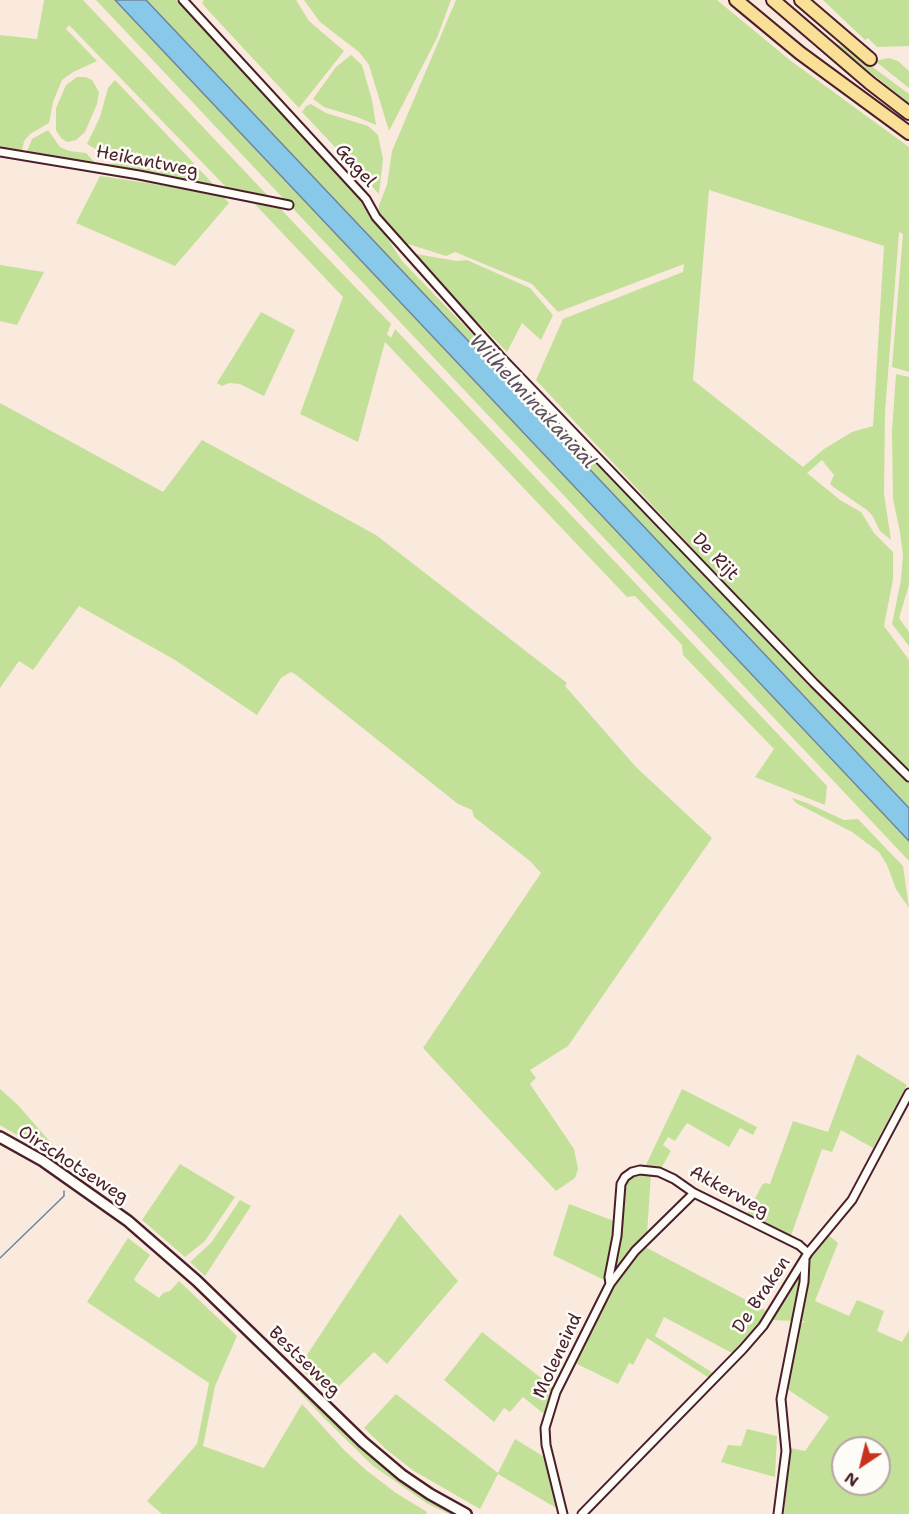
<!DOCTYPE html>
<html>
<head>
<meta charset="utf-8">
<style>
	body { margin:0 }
	#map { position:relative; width:909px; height:1514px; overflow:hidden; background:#faeade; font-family:"Shantell Sans",sans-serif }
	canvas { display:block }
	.north { position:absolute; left:831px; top:1436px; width:60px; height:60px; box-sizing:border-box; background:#fdfcf7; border:2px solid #b5a4a5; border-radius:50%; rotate:215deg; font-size:16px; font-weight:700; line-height:24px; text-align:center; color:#4a1f2b }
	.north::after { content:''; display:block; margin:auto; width:21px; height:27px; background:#c8321e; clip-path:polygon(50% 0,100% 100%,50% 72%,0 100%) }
</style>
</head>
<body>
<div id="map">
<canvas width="909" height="1514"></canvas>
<div class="north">N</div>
</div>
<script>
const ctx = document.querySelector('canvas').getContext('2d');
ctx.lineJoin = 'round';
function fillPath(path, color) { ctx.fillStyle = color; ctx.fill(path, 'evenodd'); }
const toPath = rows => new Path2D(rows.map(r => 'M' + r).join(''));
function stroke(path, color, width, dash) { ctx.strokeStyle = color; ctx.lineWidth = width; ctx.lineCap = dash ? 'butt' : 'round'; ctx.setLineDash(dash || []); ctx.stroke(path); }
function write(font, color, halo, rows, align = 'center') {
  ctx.font = font + ' "Shantell Sans",sans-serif'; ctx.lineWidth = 5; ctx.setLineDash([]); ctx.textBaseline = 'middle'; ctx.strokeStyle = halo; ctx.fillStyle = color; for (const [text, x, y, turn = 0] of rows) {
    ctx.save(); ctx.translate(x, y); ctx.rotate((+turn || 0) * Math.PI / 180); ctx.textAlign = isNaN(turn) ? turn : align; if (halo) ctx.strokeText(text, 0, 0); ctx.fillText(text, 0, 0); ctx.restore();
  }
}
fillPath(toPath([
	[44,0,83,0,268,196,227,188,69,25,66,29,97,61,73,72,62,80,53,102,49,123,30,134,24,141,22,151,0,147,0,35,37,39],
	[96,0,115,0,909,841,909,861],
	[146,0,176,0,362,199,402,261,832,707,909,782,909,808],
	[204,0,296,0,309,21,344,51,299,108,205,7,202,3],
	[304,0,451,0,437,38,389,131,369,65,359,52,320,22],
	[456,0,717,0,791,61,909,147,909,372,892,367,903,234,899,232,885,412,884,494,891,540,880,531,872,515,867,510,832,486,830,484,834,475,822,460,807,473,840,500,861,512,874,533,893,552,893,579,884,626,909,660,909,772,745,605,536,380,563,319,683,272,684,264,558,312,532,284,455,252,446,256,405,243,400,241,378,218,379,205,387,185,392,151],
	[709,190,884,246,873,426,852,432,824,449,803,467,693,380],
	[823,0,909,0,909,46,877,47,868,38,865,40],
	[826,37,855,54,909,94,909,103],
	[351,55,362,65,372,100,376,125,357,117,324,107,313,99,336,67],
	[889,58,898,61,909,71,909,88,875,61],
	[77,77,86,77,92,80,99,92,97,104,85,132,76,140,67,142,61,138,56,130,56,108,66,85],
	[115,80,187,156,215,186,103,166,107,164,129,163,140,156,137,152,124,158,111,159,87,144,100,117,108,88],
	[311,104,326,113,368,126,378,135,383,159,379,194,302,112,306,106],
	[48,130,60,147,69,151,86,153,96,164,27,151,32,139],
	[100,176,221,194,229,203,175,266,76,223],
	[250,199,275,203,333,264,391,324,387,334,391,338,395,329,827,786,825,805,755,777,774,749,683,655,682,645,635,596,627,597,385,342,358,442,300,414,343,297],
	[410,253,457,261,467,260,530,288,553,315,541,340,522,323,507,352],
	[0,265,44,272,17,325,0,321],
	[261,312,295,330,264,396,240,384,229,383,222,386,217,383],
	[896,374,909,377,909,585,899,618,909,632,909,646,892,624,901,580,903,555,900,532,893,499,892,431],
	[0,403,163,492,202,440,376,535,567,683,565,686,636,767,712,838,568,1046,530,1070,536,1078,530,1084,574,1149,578,1169,575,1178,556,1191,423,1048,541,873,530,861,474,817,472,810,458,804,295,674,291,672,281,678,257,715,175,660,79,606,33,670,19,661,0,688],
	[792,798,807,803,844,820,858,819,903,866,909,908,896,889,887,865,879,852,852,832,796,803],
	[857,1054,907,1085,873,1148,841,1130,832,1152,822,1149,790,1238,746,1216,762,1185,765,1183,770,1184,793,1121,828,1132],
	[0,1089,18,1105,77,1173,47,1153,0,1125],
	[682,1089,757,1127,753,1135,740,1128,729,1147,687,1123,675,1141,668,1137,663,1145,671,1151,660,1170,645,1167],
	[180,1164,235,1197,205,1241,185,1257,142,1220],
	[640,1173,651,1173,647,1234,614,1274,623,1187,628,1178],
	[240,1200,251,1206,205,1276,190,1262,211,1243],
	[569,1204,614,1221,606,1281,553,1255],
	[400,1214,458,1281,387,1364,374,1352,329,1396,299,1367],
	[827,1234,838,1243,815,1301,849,1316,857,1300,884,1311,877,1331,902,1342,909,1330,909,1514,784,1514,790,1448,805,1451,829,1417,787,1389,800,1324,805,1321,801,1321,810,1260],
	[843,1448,879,1448,879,1484,843,1484],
	[128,1238,150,1255,134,1279,136,1282,159,1298,163,1293,170,1291,179,1281,237,1336,215,1386,203,1446,264,1468,302,1404,345,1451,366,1470,396,1493,427,1512,426,1514,162,1514,147,1501,197,1444,209,1383,87,1302],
	[645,1247,769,1312,732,1353,664,1317,655,1336,713,1373,709,1378,647,1338,633,1365,629,1363,618,1384,573,1362,608,1295,623,1273],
	[802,1268,793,1321,772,1320,779,1310],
	[482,1332,554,1388,544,1414,523,1397,510,1412,504,1408,494,1422,444,1380],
	[250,1339,257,1342,349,1433,460,1514,449,1514,428,1504,373,1466,322,1416],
	[396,1394,498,1473,515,1439,546,1458,558,1509,498,1474,480,1509,414,1471,387,1450,364,1428],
	[747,1429,777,1436,775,1477,721,1462,728,1445,741,1446]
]), '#c2e098');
const water = toPath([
	[115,0,146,0,771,661,909,808,909,841,115,0]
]);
fillPath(water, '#88c8e9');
stroke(water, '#6f849d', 1.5);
stroke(toPath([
	[0,1258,64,1196,64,1191]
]), '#6f849d', 1.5);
const minor = toPath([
	[183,0,366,199,376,217,500,356,814,683,909,777],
	[0,152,139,175,289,205],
	[610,1284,609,1277,617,1236,621,1184,625,1177,632,1172,640,1170,659,1172,674,1179,694,1193,799,1245,808,1253],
	[563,1514,546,1445,545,1428,556,1392,610,1284,635,1251,694,1193],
	[582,1514,743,1349,763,1326,808,1253,852,1200,909,1093],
	[778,1514,786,1451,781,1399,804,1282,805,1260]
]);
const secondary = toPath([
	[0,1137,43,1161,128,1221,197,1281,363,1442,402,1475,430,1494,466,1514]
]);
const motorway = toPath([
	[736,0,800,53,909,133],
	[773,0,870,83,909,113],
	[801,0,870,59]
]);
stroke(minor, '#4a1f2b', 11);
stroke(secondary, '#4a1f2b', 14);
stroke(motorway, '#4a1f2b', 16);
stroke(minor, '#fdfcf7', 7);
stroke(secondary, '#fdfcf7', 9);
stroke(motorway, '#f9e096', 12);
write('18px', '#4a1f2b', '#fdfcf7', [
	["Heikantweg",147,162,11],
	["Gagel",355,166,48],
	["De Rijt",715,557,46],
	["Oirschotseweg",73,1165,33],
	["Akkerweg",729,1192,29],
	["De Braken",762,1295,-56],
	["Moleneind",558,1356,-65],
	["Bestseweg",304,1362,44]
]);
write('italic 20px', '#5d5264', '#fdfcf7', [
	["Wilhelminakanaal",532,402,47]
]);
</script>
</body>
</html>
